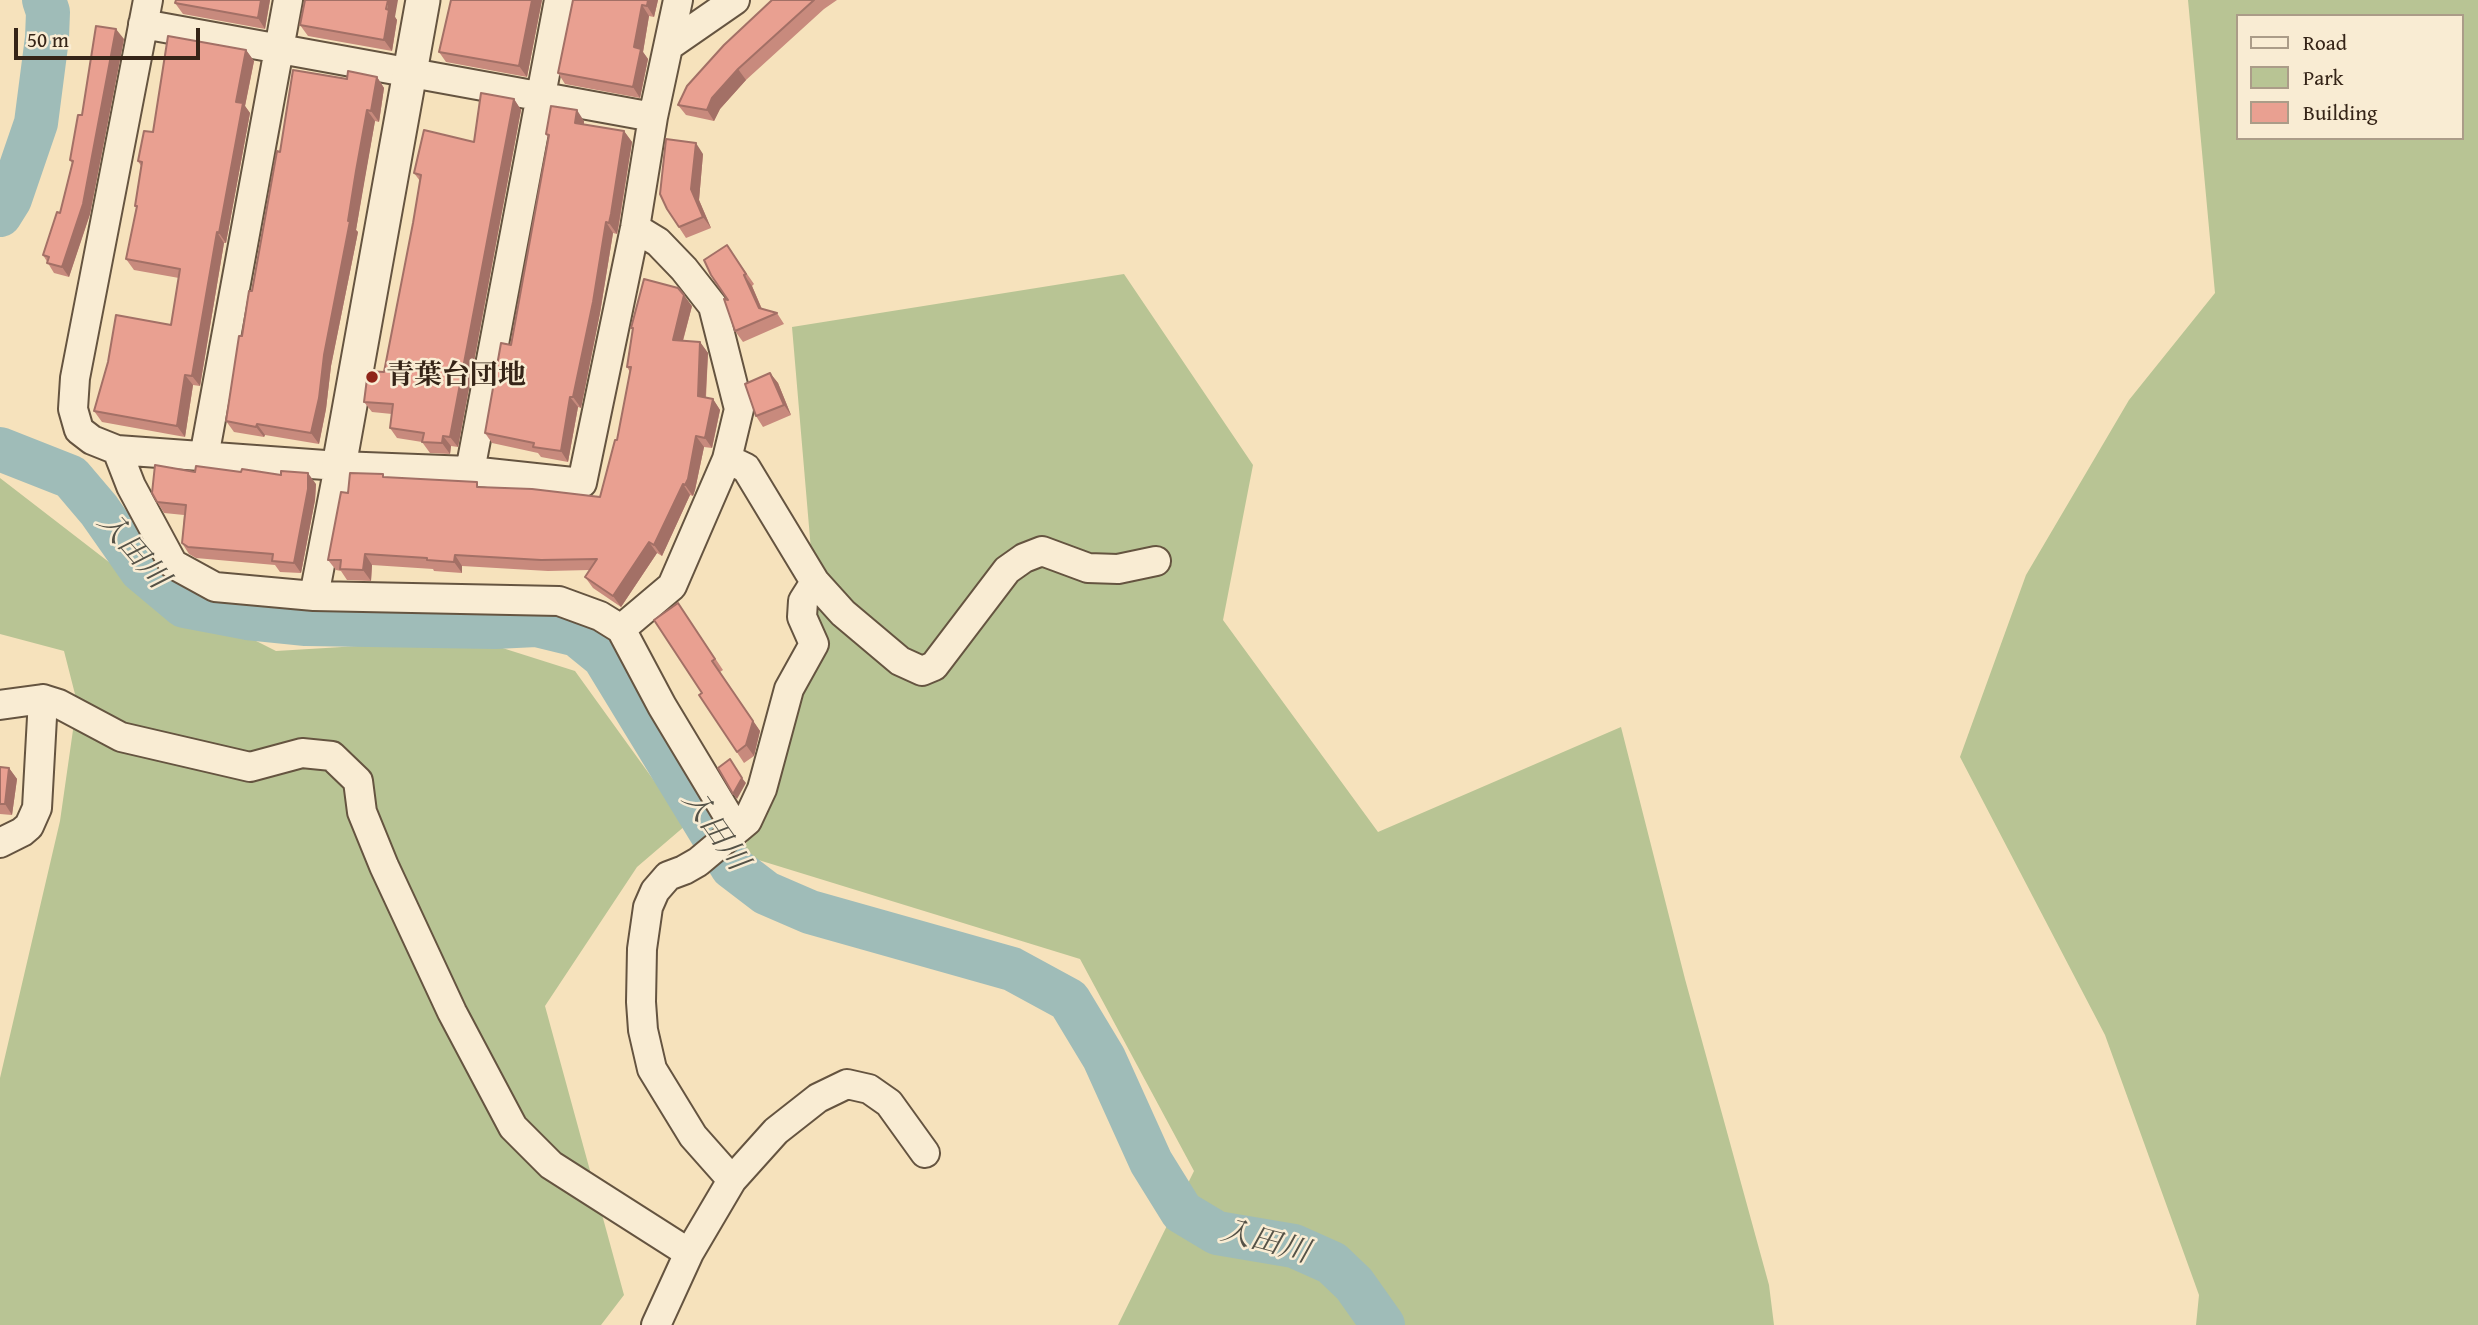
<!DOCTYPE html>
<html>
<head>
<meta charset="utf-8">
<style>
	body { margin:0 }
	#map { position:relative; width:2478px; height:1325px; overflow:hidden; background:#f6e2bc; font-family:"Gentium Book Plus",serif }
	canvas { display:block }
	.legend { position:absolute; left:2236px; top:14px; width:228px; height:126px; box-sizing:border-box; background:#f9ecd3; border:2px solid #ab9c88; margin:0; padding:9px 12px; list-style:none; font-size:21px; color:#352417 }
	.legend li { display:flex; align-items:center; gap:14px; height:35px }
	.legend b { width:35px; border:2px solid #ab9c88 }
	.scale { position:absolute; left:14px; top:28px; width:186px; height:32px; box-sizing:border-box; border:4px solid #352417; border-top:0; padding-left:9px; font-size:21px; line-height:24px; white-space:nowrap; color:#352417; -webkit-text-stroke:5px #f9ecd3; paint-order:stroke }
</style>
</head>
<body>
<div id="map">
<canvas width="2478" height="1325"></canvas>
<ul class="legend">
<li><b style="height:9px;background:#f9ecd3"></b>Road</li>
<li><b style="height:19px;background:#b8c494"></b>Park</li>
<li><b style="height:19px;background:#e9a091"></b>Building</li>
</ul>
<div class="scale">50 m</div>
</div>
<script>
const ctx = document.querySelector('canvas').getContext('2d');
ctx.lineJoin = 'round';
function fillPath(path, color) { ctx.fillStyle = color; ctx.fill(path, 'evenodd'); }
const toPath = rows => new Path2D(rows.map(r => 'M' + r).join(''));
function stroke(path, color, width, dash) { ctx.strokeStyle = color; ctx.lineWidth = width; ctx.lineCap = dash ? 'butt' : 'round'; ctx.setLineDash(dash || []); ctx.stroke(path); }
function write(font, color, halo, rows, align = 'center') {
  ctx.font = font + ' "Gentium Book Plus","Noto Serif JP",serif'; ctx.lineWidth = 5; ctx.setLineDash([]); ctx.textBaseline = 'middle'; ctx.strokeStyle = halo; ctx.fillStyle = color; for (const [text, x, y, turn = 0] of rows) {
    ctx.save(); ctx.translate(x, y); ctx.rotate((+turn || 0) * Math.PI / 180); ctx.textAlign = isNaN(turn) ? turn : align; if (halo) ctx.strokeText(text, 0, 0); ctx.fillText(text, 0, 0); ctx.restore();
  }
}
fillPath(toPath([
	[2188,0,2478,0,2478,1325,2196,1325,2199,1295,2105,1035,1960,757,2026,575,2129,400,2215,293],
	[2238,16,2462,16,2462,138,2238,138],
	[1124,274,1253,465,1223,620,1378,832,1621,727,1685,979,1769,1285,1774,1325,1118,1325,1194,1171,1080,959,739,854,759,824,819,644,792,327],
	[0,478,127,576,276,651,474,639,575,671,686,825,637,867,545,1006,624,1295,601,1325,0,1325,0,1078,60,821,77,702,64,651,0,634]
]), '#b8c494');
stroke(toPath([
	[0,215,10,199,36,123,47,38,48,12,44,0],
	[0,449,71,477,99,510,141,570,184,606,247,618,306,624,495,627,536,625,577,635,604,657,732,867,766,893,810,912,1012,969,1069,1000,1104,1058,1151,1162,1182,1212,1217,1233,1294,1246,1332,1263,1354,1284,1383,1325]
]), '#9fbcb8', 44);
const minor = toPath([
	[148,0,75,378,73,409,79,430,92,440,117,450,339,466,470,471,582,483,635,228,653,117,678,0],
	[143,24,653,117],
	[670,45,735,0],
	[117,450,131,486,173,564,215,587,314,596,559,601,600,616,621,629,662,706,736,829],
	[204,457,288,0],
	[727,459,746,468,815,582,843,613,900,661,922,671,934,666,1007,570,1024,558,1042,551,1088,568,1118,569,1156,561],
	[470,471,559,0],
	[314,596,339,466],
	[621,629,672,586,727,459,739,409,713,306,684,269,658,242,635,228],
	[0,705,43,699,59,704,121,737,250,767,302,753,332,756,358,781,362,812,384,866,452,1012,513,1127,551,1165,689,1253],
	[0,843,22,832,29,826,37,808,43,699],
	[732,1180,693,1136,652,1069,643,1030,641,1002,642,949,648,907,655,891,668,876,684,870,698,862,747,821,762,789,789,689,814,644,802,617,803,601,815,582],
	[656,1325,689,1253,732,1180,776,1131,818,1098,847,1084,869,1089,889,1103,925,1153]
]);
const tertiary = toPath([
	[339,466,423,0]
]);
stroke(minor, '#655440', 32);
stroke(tertiary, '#655440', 37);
stroke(minor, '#f9ecd3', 28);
stroke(tertiary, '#f9ecd3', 33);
fillPath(toPath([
	[270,0,265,29,183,14,175,3],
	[542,0,527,77,446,62,439,52],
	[573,0,658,0,654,17,649,16,643,52,648,59,640,98,565,84,558,73],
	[772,0,837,0,824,9,746,80,720,109,714,121,686,115,678,105],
	[395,17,397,20,392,51,308,36,300,25],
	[124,39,90,214,69,277,54,273,43,255,60,213,72,163,70,160,82,115],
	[246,50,254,61,245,106,250,113,226,243,224,243,200,386,193,385,185,437,102,422,94,411,171,325,179,278,134,270,126,259,137,208,135,206,141,166,138,161,153,132],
	[377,77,384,88,379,122,375,121,364,182,356,230,358,232,331,366,326,409,319,444,265,435,264,437,234,432,226,421,242,336,280,152,347,79],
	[514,99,521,110,458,447,451,446,450,454,430,453,422,442,397,438,390,428,392,414,372,412,364,402,384,372,413,223,420,181,414,173,474,142],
	[584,121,584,125,624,131,632,142,619,225,617,234,613,233,600,313,581,408,578,407,568,462,541,457,538,453,492,443,485,433,511,345,548,138,546,134],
	[703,154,699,200,711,228,686,238,667,209],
	[727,245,754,284,752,286,762,309,777,313,784,324,743,342,735,331],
	[692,306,683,341,700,342,708,353,706,398,713,399,720,410,712,448,704,447,695,490,693,496,690,495,662,556,657,553,621,607,593,588,585,577,590,570,548,571,462,566,462,573,434,571,433,569,372,565,371,581,347,580,341,571,336,570,328,560,348,493,386,477,481,487,600,497,617,440,630,372,627,367,633,331,631,328],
	[770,373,778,383,791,415,763,427,756,416],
	[195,472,316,484,315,500,301,573,280,572,275,565,196,558,189,554,182,543,184,515,164,513,157,502],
	[678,603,723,670,720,672,760,731,754,756,744,763,699,695,702,693],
	[0,767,9,768,17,779,12,815,0,814]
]), '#c88a7d');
fillPath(toPath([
	[261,0,270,0,265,29,258,18],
	[388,0,398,0,395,17,397,20,392,51,384,40],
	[532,0,542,0,527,77,519,66],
	[648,0,658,0,654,17,647,6],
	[642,5,649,16,643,52,648,59,640,98,633,87,634,47],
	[116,29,124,39,90,214,69,277,62,267],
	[246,50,254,61,245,106,250,113,226,243,219,233,236,102],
	[738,69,746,80,720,109,714,121,707,110,712,98],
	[377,77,384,88,379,122,371,111],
	[514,99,521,110,458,447,450,437],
	[367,110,375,121,356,230,358,232,331,366,326,409,319,444,311,433,324,355],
	[577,110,584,121,583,134,575,123],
	[624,131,632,142,617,234,609,223],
	[696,143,703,154,699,200,711,228,703,217,691,189],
	[606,222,613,233,600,313,581,408,573,397],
	[217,232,224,243,200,386,192,376],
	[744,275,752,286,766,319,759,308],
	[684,295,692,306,680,351,673,340],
	[700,342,708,353,705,407,698,396],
	[770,373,778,383,791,415,784,405],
	[185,375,193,385,185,437,177,426],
	[570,397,578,407,568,462,561,451],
	[713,399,720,410,712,448,705,438],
	[257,424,265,435,264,437,256,427],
	[443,436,451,446,450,454,442,443],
	[696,436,704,447,695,490,693,496,685,485],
	[308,473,316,484,315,500,301,573,294,563],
	[683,484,690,495,662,556,654,545],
	[649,542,657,553,621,607,613,596],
	[365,554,372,565,371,581,363,570],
	[455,555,462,566,462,573,454,562],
	[712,661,760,731,754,756,746,745],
	[9,768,17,779,12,815,5,804],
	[742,778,746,783,737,799,733,794]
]), '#a37066');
const building = toPath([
	[176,0,261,0,258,18,175,3,176,0],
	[305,0,388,0,386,9,389,10,384,40,300,25,305,0],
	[451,0,532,0,519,66,439,52,451,0],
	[573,0,648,0,647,6,642,5,634,47,641,49,633,87,558,73,573,0],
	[772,0,814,0,738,69,712,98,707,110,678,105,687,86,724,45,772,0],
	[96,26,116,29,83,204,62,267,47,263,49,257,43,255,57,212,60,213,73,161,70,160,78,115,82,115,96,26],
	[168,36,246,50,236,102,243,103,219,233,217,232,192,376,185,375,177,426,94,411,108,362,116,315,171,325,180,269,126,259,137,206,135,206,142,162,138,161,144,131,153,132,168,36],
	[293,70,347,79,348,71,377,77,371,111,367,110,356,171,348,221,350,221,324,355,319,398,311,433,257,424,256,427,226,421,239,336,242,336,249,291,252,291,277,151,280,152,293,70],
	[481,93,514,99,450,437,443,436,442,443,422,442,424,433,390,428,393,404,364,402,368,371,384,372,413,223,421,175,414,173,424,130,474,142,481,93],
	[551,106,577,110,575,123,624,131,611,214,609,223,606,222,593,302,573,397,570,397,561,451,533,447,534,443,485,433,501,343,511,345,549,135,546,134,551,106],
	[666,139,696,143,691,189,703,217,679,227,667,209,660,194,666,139],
	[727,245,746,274,744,275,759,308,777,313,735,331,724,299,728,300,711,275,704,260,727,245],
	[644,279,678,288,684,295,673,340,700,342,698,396,713,399,705,438,696,436,688,479,685,485,683,484,654,545,649,542,613,596,585,577,597,559,541,560,455,555,454,562,427,560,427,558,365,554,363,570,340,569,341,560,328,560,341,492,348,493,350,473,383,474,383,477,477,482,477,487,532,489,600,497,615,440,617,440,631,367,627,367,633,328,631,328,644,279],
	[770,373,784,405,756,416,745,384,770,373],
	[155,465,195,472,196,466,241,472,242,469,281,475,281,471,308,473,308,489,294,563,272,561,273,554,188,547,182,543,186,505,157,502,152,493,155,465],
	[678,603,715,659,712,661,753,721,746,745,737,752,699,695,702,693,654,620,678,603],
	[730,759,742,778,733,794,718,768,730,759],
	[0,767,9,768,5,804,0,804,0,767]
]);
fillPath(building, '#e9a091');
stroke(building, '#a37066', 2);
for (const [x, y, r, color] of [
	[372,377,7,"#8f2418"]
]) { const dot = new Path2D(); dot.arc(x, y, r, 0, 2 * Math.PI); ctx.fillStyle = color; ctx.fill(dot); stroke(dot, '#f9ecd3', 2.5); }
write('bold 28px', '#352417', '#f9ecd3', [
	["青葉台団地",386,377]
], 'left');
write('italic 30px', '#555247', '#f9ecd3', [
	["入田川",132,551,49],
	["入田川",714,831,55],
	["入田川",1265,1243,15]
]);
</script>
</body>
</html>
